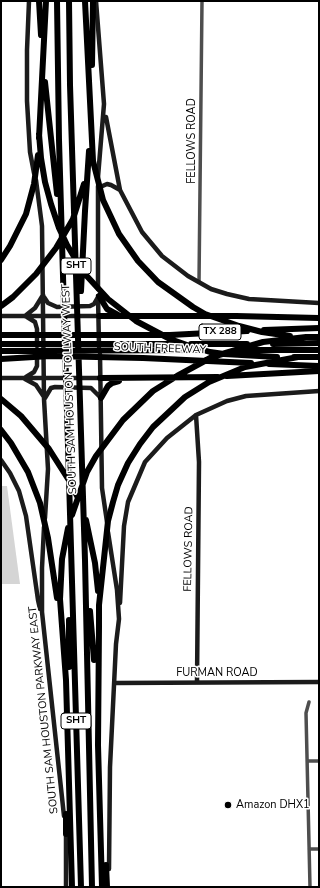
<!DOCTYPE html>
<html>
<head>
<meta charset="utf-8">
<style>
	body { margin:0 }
	#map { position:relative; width:320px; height:888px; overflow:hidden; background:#fff; font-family:"Nunito Sans",sans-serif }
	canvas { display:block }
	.frame { position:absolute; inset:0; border:2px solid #000; pointer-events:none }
</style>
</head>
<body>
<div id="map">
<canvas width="320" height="888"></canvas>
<div class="frame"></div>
</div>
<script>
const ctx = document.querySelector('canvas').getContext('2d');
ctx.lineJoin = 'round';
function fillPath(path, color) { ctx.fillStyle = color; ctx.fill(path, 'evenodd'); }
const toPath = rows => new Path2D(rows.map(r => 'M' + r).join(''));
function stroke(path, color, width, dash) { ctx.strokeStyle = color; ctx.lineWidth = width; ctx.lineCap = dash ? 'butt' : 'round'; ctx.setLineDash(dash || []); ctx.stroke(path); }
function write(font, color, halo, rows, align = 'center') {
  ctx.font = font + ' "Nunito Sans",sans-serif'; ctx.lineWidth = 3; ctx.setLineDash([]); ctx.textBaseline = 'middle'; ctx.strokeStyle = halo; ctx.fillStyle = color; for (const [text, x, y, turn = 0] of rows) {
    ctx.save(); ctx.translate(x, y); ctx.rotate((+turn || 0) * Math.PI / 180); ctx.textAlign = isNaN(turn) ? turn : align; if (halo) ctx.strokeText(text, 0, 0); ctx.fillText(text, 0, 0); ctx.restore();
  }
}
fillPath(toPath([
	[1,486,7,486,20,584,1,584]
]), '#d5d5d5');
stroke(toPath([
	[199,282,202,1],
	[309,702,306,713,310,887],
	[307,761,319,761],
	[309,849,319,849]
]), '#4e4e4e', 3.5);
stroke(toPath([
	[29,1,27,50,27,101,30,152,34,173],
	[96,1,104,104,98,177],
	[106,117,120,190,142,232,162,256,188,276,211,289,227,294,249,299,319,303],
	[36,180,42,226,44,399,48,469,45,518],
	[98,186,98,289],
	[98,188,107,184,111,185,120,190],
	[98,296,99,347],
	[44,297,48,303,57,307,90,306,94,304,98,297],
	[1,316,99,316],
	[25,316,35,308,43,295],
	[27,317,35,322,37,329,37,346],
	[100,354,102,488,107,522],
	[26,377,34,372,37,366,37,354],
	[1,378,100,378],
	[25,379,36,385,44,397],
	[45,398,51,388,55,387,91,388,101,398],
	[196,415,199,462,197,682],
	[1,460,10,473,19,491,26,516,38,600,40,609],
	[44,527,42,568,42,612,64,816],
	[108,532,117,590,119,619,116,644,110,767,109,869],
	[120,603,124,526,128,502,145,462,167,438,196,415,227,401,246,396,319,391],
	[115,683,319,682],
	[66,832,66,887]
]), '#1b1b1b', 4.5);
stroke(toPath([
	[39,1,41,35],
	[57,1,59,140,81,887],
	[69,1,70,85,85,560,92,887],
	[85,1,93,161,103,200,119,234,138,261,158,282,193,307,205,314,239,326,262,332,290,336],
	[92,65,93,1],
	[45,82,57,194],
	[39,134,41,158,45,182,51,204,59,228,67,245,84,273,108,299,136,321,170,339,187,345,210,352,224,354,277,357],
	[39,138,46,1],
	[1,260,10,246,26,214,34,184,38,155],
	[81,291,85,211,89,151],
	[99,296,107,309,118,315],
	[1,306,13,297,36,274,56,248,73,219,84,184],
	[99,316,236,316,319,318],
	[264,330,319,328],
	[1,335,170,335,247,331],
	[1,344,179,344],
	[191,344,247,344],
	[273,344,319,343],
	[243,350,319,350],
	[1,351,197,350],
	[294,357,319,357],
	[1,359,50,356,143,358,251,363],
	[269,364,319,366],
	[227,376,319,371],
	[100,378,218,377],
	[101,398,108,386,112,383,119,381],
	[1,399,21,416,49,449,70,482,78,498],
	[1,430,11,443,28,472,40,503,48,538,57,598],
	[72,515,87,472,96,456,123,420,153,391,177,376,212,357,263,342,306,337,319,337],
	[86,520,95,563,98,591],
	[68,528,62,559,60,599,66,680,72,887],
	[90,611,94,660],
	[69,667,69,620],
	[66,834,66,814],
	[106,865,107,887],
	[102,887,98,745,99,626,99,605,108,521,113,502,118,485,128,463,140,444,153,427,185,397,209,382,245,367,298,357]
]), '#000', 6);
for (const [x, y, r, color] of [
	[228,805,4,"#000"]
]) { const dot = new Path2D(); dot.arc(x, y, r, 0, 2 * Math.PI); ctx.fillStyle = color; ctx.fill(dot); stroke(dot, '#fff', 1.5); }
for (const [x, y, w] of [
	[76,266,30],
	[220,332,42],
	[76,721,30]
]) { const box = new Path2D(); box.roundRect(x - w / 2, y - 8, w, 16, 3); ctx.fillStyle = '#fff'; ctx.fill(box); stroke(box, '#000', 1); }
write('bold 10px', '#000', null, [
	["SHT",76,266],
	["TX 288",220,332],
	["SHT",76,721]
]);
write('11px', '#000', '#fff', [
	["FELLOWS ROAD",192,141,-90],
	["SOUTH FREEWAY",160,349,2],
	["SOUTH SAM HOUSTON TOLLWAY WEST",70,389,-92],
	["FELLOWS ROAD",189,549,-89],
	["FURMAN ROAD",217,673],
	["SOUTH SAM HOUSTON PARKWAY EAST",44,710,-96]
]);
write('11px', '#000', '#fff', [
	["Amazon DHX1",236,805]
], 'left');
</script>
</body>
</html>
